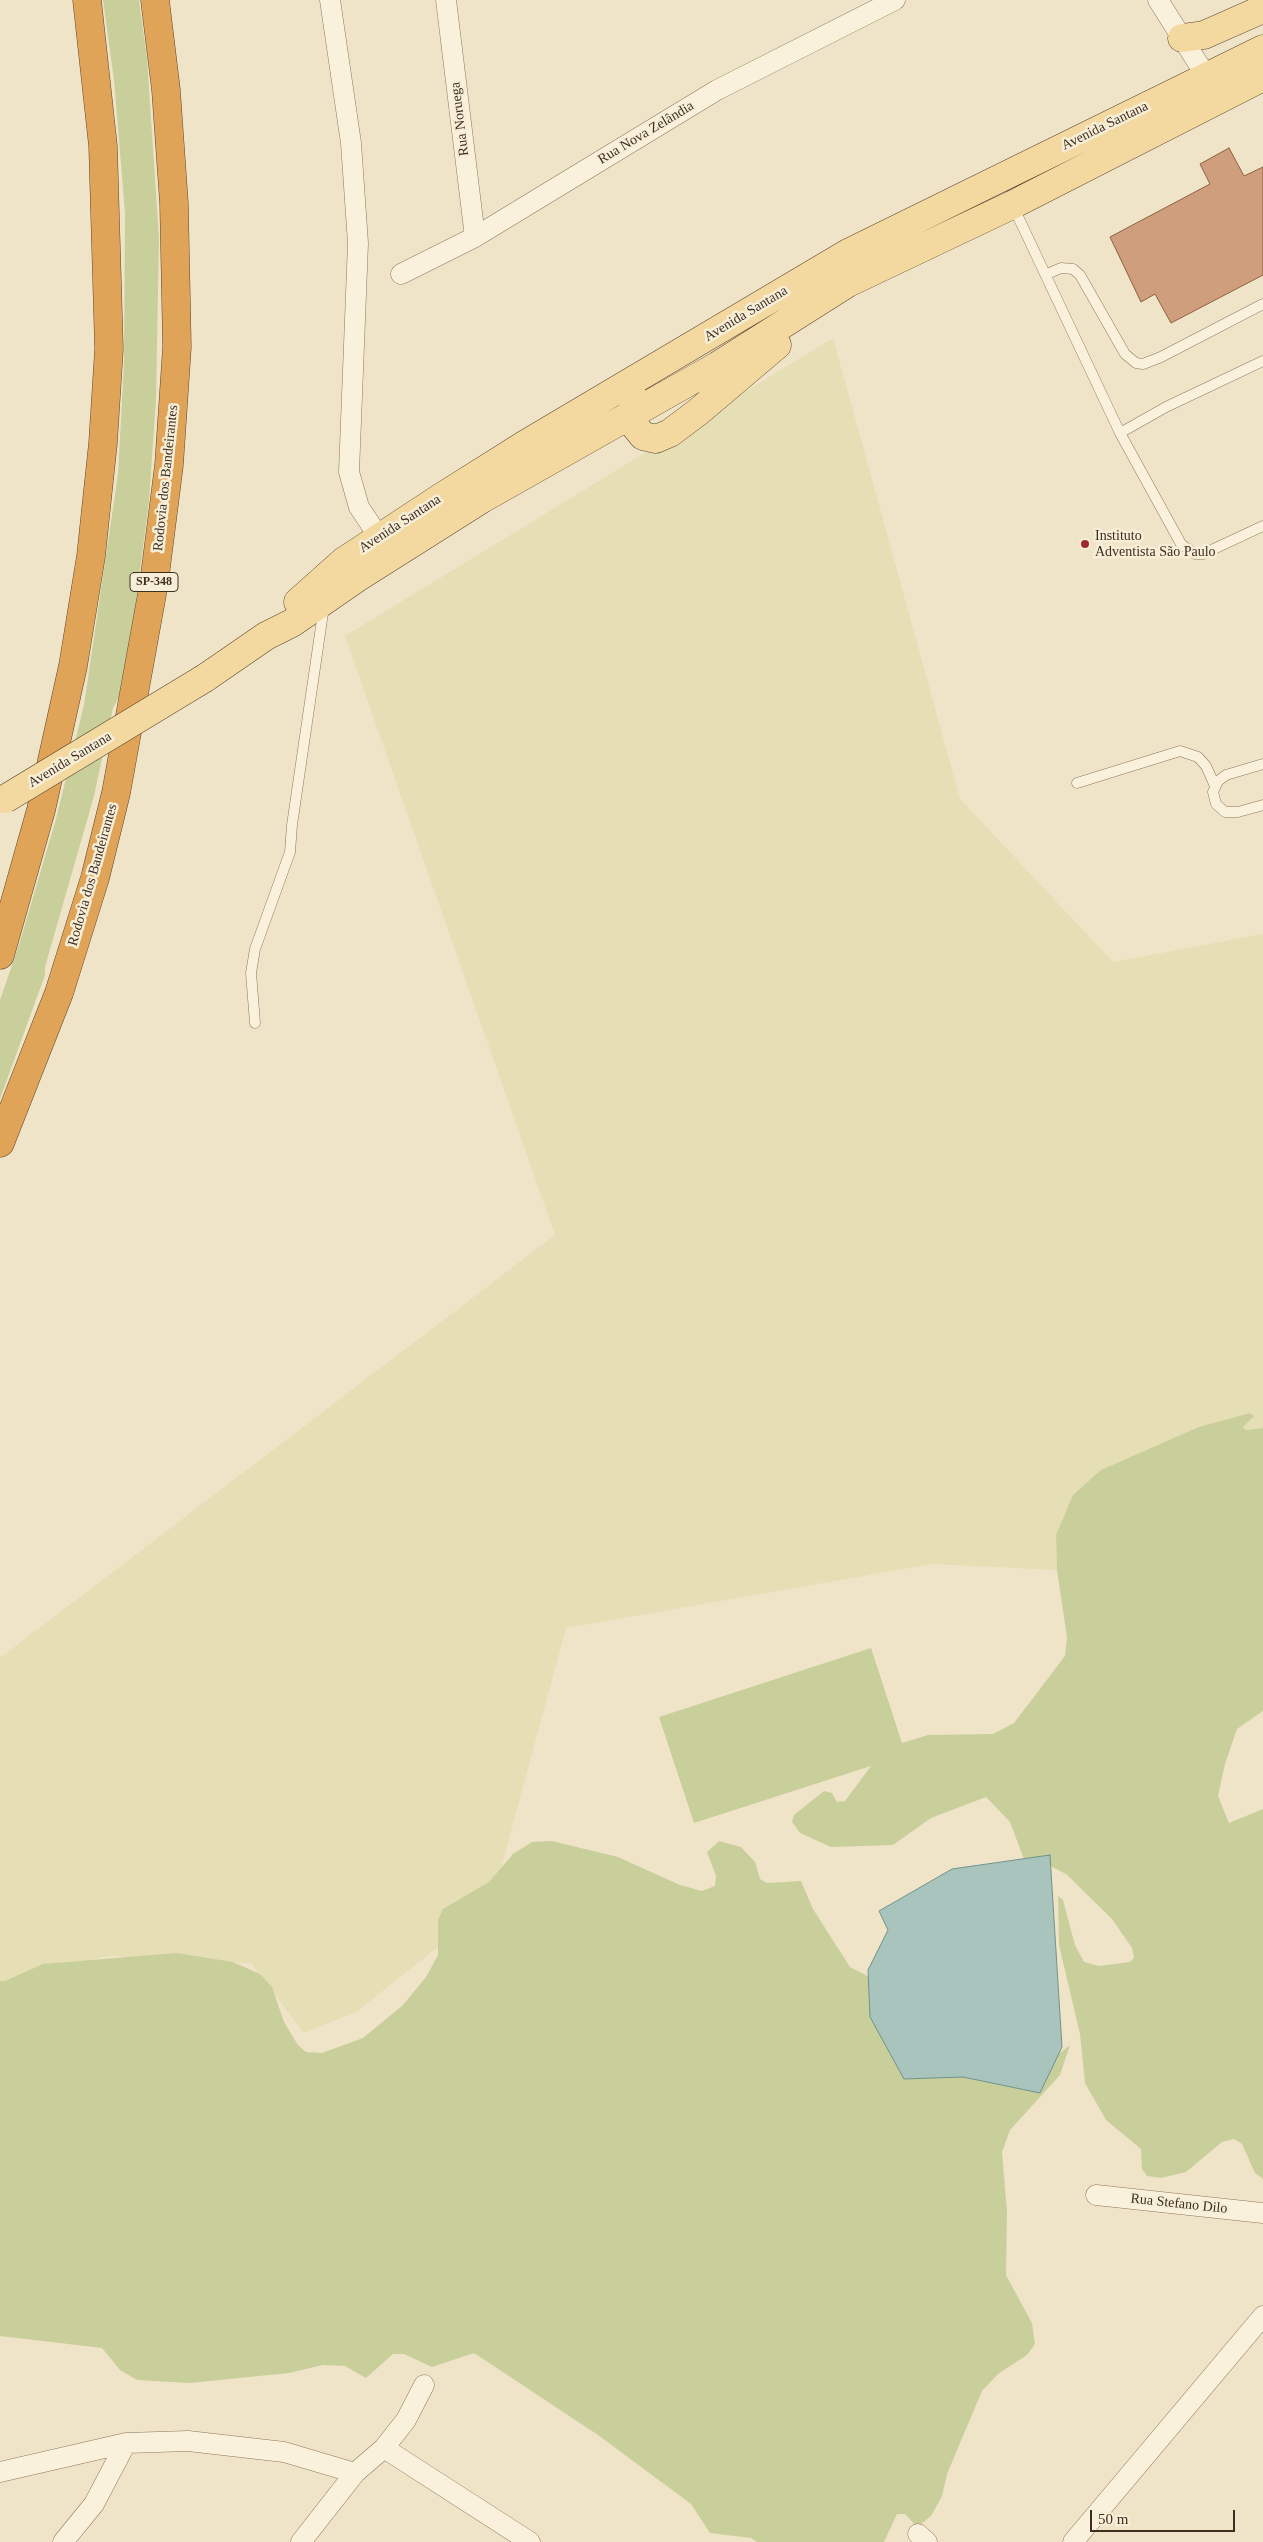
<!DOCTYPE html>
<html>
<head>
<meta charset="utf-8">
<style>
	body { margin:0 }
	#map { position:relative; width:1263px; height:2542px; overflow:hidden; background:#f0e4c8; font-family:Georgia,serif }
	canvas { display:block }
	.scale { position:absolute; left:1090px; top:2510px; width:145px; height:22px; box-sizing:border-box; border:2px solid #3d2e20; border-top:0; padding-left:6px; font-size:15px; line-height:18px; white-space:nowrap; color:#3d2e20; -webkit-text-stroke:4px #f7eed8; paint-order:stroke }
</style>
</head>
<body>
<div id="map">
<canvas width="1263" height="2542"></canvas>
<div class="scale">50 m</div>
</div>
<script>
const ctx = document.querySelector('canvas').getContext('2d');
ctx.lineJoin = 'round';
function fillPath(path, color) { ctx.fillStyle = color; ctx.fill(path, 'evenodd'); }
const toPath = rows => new Path2D(rows.map(r => 'M' + r).join(''));
function stroke(path, color, width, dash) { ctx.strokeStyle = color; ctx.lineWidth = width; ctx.lineCap = dash ? 'butt' : 'round'; ctx.setLineDash(dash || []); ctx.stroke(path); }
function write(font, color, halo, rows, align = 'center') {
  ctx.font = font + ' Georgia,serif'; ctx.lineWidth = 5; ctx.setLineDash([]); ctx.textBaseline = 'middle'; ctx.strokeStyle = halo; ctx.fillStyle = color; for (const [text, x, y, turn = 0] of rows) {
    ctx.save(); ctx.translate(x, y); ctx.rotate((+turn || 0) * Math.PI / 180); ctx.textAlign = isNaN(turn) ? turn : align; if (halo) ctx.strokeText(text, 0, 0); ctx.fillText(text, 0, 0); ctx.restore();
  }
}
fillPath(toPath([
	[833,338,960,799,1113,962,1263,934,1263,1428,1246,1430,1243,1426,1253,1416,1250,1414,1056,1535,1057,1570,932,1564,566,1628,498,1879,471,1921,356,2012,304,2033,251,1963,108,1956,0,1983,0,1658,555,1235,345,636]
]), '#e6deb5');
fillPath(toPath([
	[103,0,139,0,147,58,159,238,156,400,149,501,136,602,119,697,113,708,94,796,45,967,45,975,0,1099,0,1000,19,945,56,819,84,705,118,474,124,363,125,213,114,80],
	[1250,1413,1254,1416,1243,1427,1246,1430,1263,1428,1263,1711,1237,1729,1225,1764,1218,1796,1229,1823,1263,1809,1263,2179,1255,2173,1242,2144,1234,2139,1222,2142,1186,2172,1161,2178,1147,2176,1142,2169,1141,2149,1106,2120,1085,2083,1080,2034,1059,1945,1058,1896,1063,1900,1075,1945,1084,1962,1099,1966,1130,1962,1134,1958,1132,1948,1112,1919,1066,1874,1044,1863,1025,1862,1010,1822,986,1797,931,1818,893,1845,831,1847,800,1833,792,1822,794,1815,824,1791,832,1793,837,1802,845,1801,871,1766,694,1823,659,1717,871,1648,902,1743,928,1735,993,1734,1014,1723,1065,1656,1067,1637,1057,1570,1056,1535,1073,1495,1101,1470,1199,1427],
	[552,1841,618,1857,680,1885,702,1891,715,1886,716,1876,707,1852,719,1841,741,1847,755,1862,760,1879,767,1883,801,1881,813,1909,850,1967,1042,2067,1070,2045,1060,2075,1010,2130,1002,2152,1007,2212,1006,2275,1032,2323,1035,2344,1027,2355,998,2374,982,2391,947,2474,942,2496,931,2516,917,2527,905,2514,897,2514,884,2542,757,2542,751,2538,710,2533,691,2504,598,2435,474,2353,432,2367,404,2354,393,2354,366,2378,345,2366,323,2365,289,2373,189,2383,137,2380,120,2370,102,2348,0,2336,0,1981,5,1981,43,1964,176,1953,233,1962,260,1974,272,1987,284,2022,298,2045,306,2052,322,2053,363,2038,403,2005,426,1977,438,1955,438,1920,443,1909,489,1882,513,1854,532,1842]
]), '#c9cf9b');
const water = toPath([
	[1050,1855,1062,2047,1040,2093,963,2077,904,2079,870,2017,868,1970,888,1930,879,1911,952,1869,1050,1855]
]);
fillPath(water, '#a9c4bc');
stroke(water, '#6f938a', 1);
const building = toPath([
	[1229,148,1244,176,1263,167,1263,275,1171,323,1155,294,1141,302,1110,237,1210,184,1200,164,1229,148]
]);
fillPath(building, '#cf9f7d');
stroke(building, '#8d5f41', 1);
const lane = toPath([
	[1013,206,1120,433,1181,544,1195,554,1203,554,1263,526],
	[1047,274,1061,268,1073,269,1080,275,1125,354,1136,363,1143,364,1161,357,1263,304],
	[1120,433,1166,407,1263,361],
	[1263,764,1226,775,1218,781,1213,792,1216,804,1225,812,1238,812,1263,805],
	[1077,783,1180,751,1198,757,1206,766,1215,786],
	[255,1023,251,973,255,949,290,852,292,825,324,606]
]);
const street = toPath([
	[330,0,351,143,358,243,349,472,359,507,379,537],
	[446,0,475,237],
	[1158,0,1206,76],
	[401,274,475,237,717,90,895,0],
	[1096,2195,1263,2213],
	[384,2448,530,2542],
	[0,2472,126,2443,188,2441,284,2452,355,2473],
	[918,2534,927,2542],
	[63,2542,94,2504,126,2443],
	[301,2542,355,2473,384,2448,406,2420,424,2385],
	[1073,2542,1263,2316]
]);
const primary = toPath([
	[1182,38,1204,35,1263,9],
	[633,397,634,425,643,436,656,439,670,433,698,412,777,345],
	[298,602,344,561,443,496,524,445,848,253,1263,49],
	[205,678,266,636,292,623,357,578,482,499,717,366,848,283,1012,205,1263,77]
]);
const highway = toPath([
	[0,955,41,810,73,666,91,556,103,443,109,349,103,146,87,0],
	[0,1143,59,993,95,878,116,793,154,583,169,465,177,347,174,203,166,90,155,0]
]);
stroke(lane, '#8d765c', 11);
stroke(street, '#8d765c', 21);
stroke(primary, '#5b4430', 29);
stroke(highway, '#5b4430', 29);
stroke(lane, '#faf1dc', 10);
stroke(street, '#faf1dc', 20);
stroke(primary, '#f3d9a0', 28);
stroke(highway, '#e0a458', 28);
const primaryBridge = toPath([
	[5,799,205,678]
]);
stroke(primaryBridge, '#5b4430', 29, []);
stroke(primaryBridge, '#f3d9a0', 28);
for (const [x, y, r, color] of [
	[1085,544,5,"#9e2a2b"]
]) { const dot = new Path2D(); dot.arc(x, y, r, 0, 2 * Math.PI); ctx.fillStyle = color; ctx.fill(dot); stroke(dot, '#f7eed8', 2); }
for (const [x, y, w] of [
	[154,582,48]
]) { const box = new Path2D(); box.roundRect(x - w / 2, y - 9.5, w, 19, 4); ctx.fillStyle = '#f7eed8'; ctx.fill(box); stroke(box, '#3d2e20', 1); }
write('bold 12px', '#3d2e20', null, [
	["SP-348",154,582]
]);
write('14px', '#3d2e20', '#f7eed8', [
	["Rua Noruega",460,119,-97],
	["Avenida Santana",1105,126,-26],
	["Rua Nova Zelândia",646,133,-31],
	["Avenida Santana",746,314,-31],
	["Rodovia dos Bandeirantes",166,478,-84],
	["Avenida Santana",400,524,-33],
	["Avenida Santana",70,760,-31],
	["Rodovia dos Bandeirantes",93,875,-74],
	["Rua Stefano Dilo",1179,2204,6]
]);
write('14px', '#3d2e20', '#f7eed8', [
	["Instituto",1095,536],
	["Adventista São Paulo",1095,552]
], 'left');
</script>
</body>
</html>
